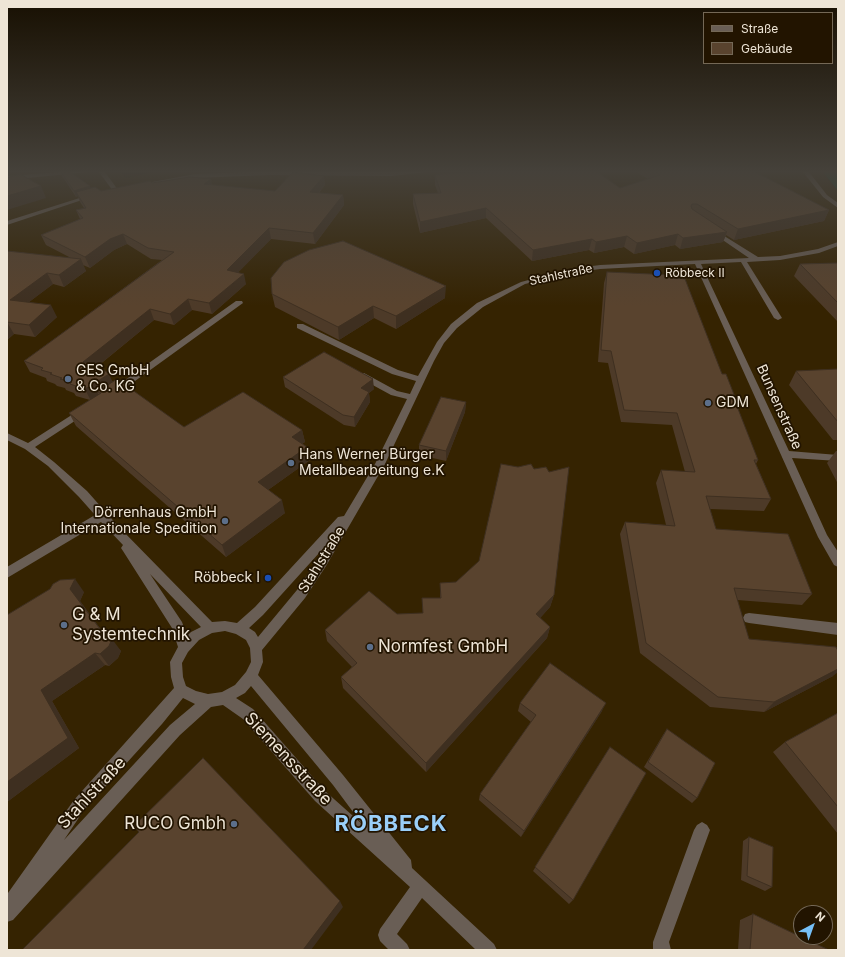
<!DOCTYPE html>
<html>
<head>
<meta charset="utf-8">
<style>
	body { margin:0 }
	#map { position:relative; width:845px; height:957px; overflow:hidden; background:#2c1e04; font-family:Inter,sans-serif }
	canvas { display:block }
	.frame { position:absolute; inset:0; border:8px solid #eee5d6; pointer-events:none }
	.legend { position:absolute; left:703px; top:12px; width:130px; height:52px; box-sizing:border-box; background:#221400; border:1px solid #746856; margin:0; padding:5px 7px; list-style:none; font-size:12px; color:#eee5d6 }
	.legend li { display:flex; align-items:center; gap:8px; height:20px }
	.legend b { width:20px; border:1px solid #746856 }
	.north { position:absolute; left:793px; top:905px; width:40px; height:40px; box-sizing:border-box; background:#221400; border:1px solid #746856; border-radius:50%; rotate:41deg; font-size:11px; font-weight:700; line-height:16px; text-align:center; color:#eee5d6 }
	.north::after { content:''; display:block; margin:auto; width:14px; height:18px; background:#76c0f7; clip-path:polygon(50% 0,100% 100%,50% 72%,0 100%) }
</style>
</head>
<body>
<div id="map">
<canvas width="845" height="957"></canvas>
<div class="frame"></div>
<ul class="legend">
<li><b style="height:5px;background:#695e55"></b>Straße</li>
<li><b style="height:11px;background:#59432e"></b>Gebäude</li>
</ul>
<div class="north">N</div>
</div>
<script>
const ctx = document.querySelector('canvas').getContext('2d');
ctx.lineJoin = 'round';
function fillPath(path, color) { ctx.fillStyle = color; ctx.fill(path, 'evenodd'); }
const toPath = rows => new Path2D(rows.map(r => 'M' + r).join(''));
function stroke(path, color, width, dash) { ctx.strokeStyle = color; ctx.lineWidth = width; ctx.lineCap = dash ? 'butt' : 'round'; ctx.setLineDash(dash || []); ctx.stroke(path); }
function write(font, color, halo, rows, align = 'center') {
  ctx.font = font + ' Inter,sans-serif'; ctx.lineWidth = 3.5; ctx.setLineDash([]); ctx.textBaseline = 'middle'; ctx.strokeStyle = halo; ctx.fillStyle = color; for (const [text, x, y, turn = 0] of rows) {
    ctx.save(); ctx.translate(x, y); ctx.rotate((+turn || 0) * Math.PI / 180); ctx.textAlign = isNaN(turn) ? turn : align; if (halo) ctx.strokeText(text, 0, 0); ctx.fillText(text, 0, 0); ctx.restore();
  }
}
fillPath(toPath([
	[7,172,121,172,126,178,153,172,823,172,838,191,838,950,7,950],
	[801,913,825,913,825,937,801,937]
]), '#352301');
fillPath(toPath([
	[823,172,838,172,838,191]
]), '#094e2b');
fillPath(toPath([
	[61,172,88,172,7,180,7,176,61,172],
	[99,172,105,172,118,190,117,191,113,191,99,172],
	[247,172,427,172,392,176,269,175,195,178,139,187,136,185,195,174,247,172],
	[803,172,809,172,827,195,838,203,838,208,823,197,803,172],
	[89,195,94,196,7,225,7,221,89,195],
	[713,229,758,257,780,256,818,249,838,242,838,246,819,253,780,260,747,262,782,318,778,320,774,318,741,262,701,264,789,451,838,455,838,461,792,458,827,535,838,552,838,567,834,565,818,537,695,264,600,269,570,273,525,284,483,307,457,328,444,343,434,361,385,464,326,566,305,598,262,650,263,662,258,675,343,775,411,860,412,868,494,944,497,950,476,950,422,898,397,934,407,944,410,950,389,950,380,941,378,935,380,929,410,887,315,801,243,719,223,705,211,707,180,735,13,920,7,922,8,893,74,800,174,688,171,677,170,662,178,647,172,628,123,551,121,548,123,545,101,522,7,578,7,567,95,515,79,497,48,466,25,449,7,440,7,433,28,443,81,409,87,409,88,411,87,413,35,447,54,462,87,491,118,526,212,622,225,621,237,623,255,607,338,517,344,516,375,464,407,399,391,395,358,377,357,375,358,373,364,373,397,391,410,394,416,381,392,374,297,328,297,324,303,324,398,370,418,376,437,342,451,324,477,303,521,282,570,269,600,265,749,258,711,232,710,231,713,229],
	[329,542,297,590,258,637,255,632,249,628,263,615,329,542],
	[150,574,201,627,191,632,187,636,182,622,150,574],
	[225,631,236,634,246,640,250,648,251,662,246,672,235,685,222,692,208,694,196,691,186,686,183,677,182,663,188,652,199,640,212,633,225,631],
	[251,686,333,785,362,824,325,791,253,709,236,698,245,693,251,686],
	[183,698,195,704,170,725,64,840,84,810,162,724,183,698],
	[236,301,242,301,243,303,117,394,111,394,110,392,111,390,236,301],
	[749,613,838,623,838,635,749,623,745,622,743,618,745,614,749,613],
	[702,822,707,825,710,830,669,942,671,950,653,950,653,942,694,830,697,825,702,822]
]), '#695e55');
fillPath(toPath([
	[61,172,70,172,90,186,90,188,101,191,152,183,212,185,275,191,324,176,325,185,319,193,343,195,344,205,315,244,271,239,238,272,246,284,212,314,192,310,174,325,154,320,98,366,112,381,184,427,302,430,305,442,302,444,307,447,310,460,268,490,285,513,226,557,76,426,69,413,90,400,76,396,74,393,66,390,65,388,57,386,55,384,47,381,46,378,30,372,24,361,162,260,151,259,127,244,114,250,90,268,83,265,86,271,64,287,53,284,29,302,57,317,35,337,14,334,7,340,7,251,71,258,46,245,41,235,80,219,76,210,84,208,80,202,78,196,76,197,62,176],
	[482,172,597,172,620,188,648,179,637,172,755,172,829,210,824,221,734,240,726,235,723,242,680,249,675,245,634,254,624,247,594,253,589,250,532,261,486,218,420,233,413,204,413,194,438,193,435,185,435,175],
	[838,261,838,322,794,276,800,264,837,263],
	[607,272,674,278,722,374,735,397,734,400,758,460,756,464,771,499,764,511,710,509,716,529,812,594,802,605,737,600,749,639,833,676,764,712,710,707,640,653,620,534,625,522,666,525,656,483,661,470,685,472,672,425,621,422,608,363,598,362,604,283],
	[272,294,445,298,396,329,374,318,339,340,275,307],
	[838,369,838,440,833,440,789,385,796,371],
	[283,377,374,389,369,393,370,402,355,427,344,425,285,387],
	[466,402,465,412,446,461,419,455,419,445],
	[836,451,838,451,838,484,827,463],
	[440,583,554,595,550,607,540,618,550,627,547,638,426,772,343,688,341,677,352,667,327,641,325,630,423,613,422,598,440,598],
	[84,592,80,601,103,633,121,651,118,658,109,666,105,665,52,701,79,748,7,802,7,615],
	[520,703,602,711,521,837,479,800,480,794,531,722,518,711],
	[838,713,838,834,773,752,785,742],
	[667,729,697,798,692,803,644,767,663,735],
	[610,747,573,900,569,904,533,871],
	[749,837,772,887,765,891,741,880,743,841],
	[753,914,829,950,738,950,740,920]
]), '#4d3a28');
fillPath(toPath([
	[324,176,325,185,311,201,310,192],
	[211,179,213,189,204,184],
	[41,186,46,198,7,210,7,196],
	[90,186,92,192,76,192,78,196,76,197,74,191],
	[343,195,344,205,315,244,313,233],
	[486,208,486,218,420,233,420,222],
	[829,210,824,221,734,240,738,229],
	[269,228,271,239,230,281,227,270],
	[727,232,723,242,680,249,683,238],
	[123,234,127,244,114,250,90,268,85,257,110,239],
	[678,234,675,245,634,254,637,243],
	[627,236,624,247,594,253,596,242],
	[592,239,589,250,532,261,533,250],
	[81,259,86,271,64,287,59,275],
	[47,273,53,284,16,312,10,300],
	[244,274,246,284,212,314,209,303],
	[446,286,445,298,396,329,396,316],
	[188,299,192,310,174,325,170,314],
	[51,305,57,317,35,337,29,325],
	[373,306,374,318,339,340,338,327],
	[150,309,154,320,89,373,83,362],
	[7,322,14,334,7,340],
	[109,374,114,385,97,392,99,395,91,401,85,389],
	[373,379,374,389,369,393,370,402,355,427,354,417,361,388],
	[466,402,465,412,446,461,446,451],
	[302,430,305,442,294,449,292,437],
	[307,447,310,460,261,495,258,482],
	[282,500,285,513,226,557,222,545],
	[75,579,84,592,80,601,111,643,112,639,121,651,118,658,109,666,100,654,70,589],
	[554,595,550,607,533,626,536,614],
	[550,627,547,638,426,772,426,763],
	[95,653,105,665,52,701,79,748,7,802,7,782,41,690],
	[838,669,838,672,833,676,764,712,774,702],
	[606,703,602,711,521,837,524,831],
	[340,901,343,907,311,950,303,950]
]), '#3e2f20');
const building = toPath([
	[61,172,70,172,90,186,74,191,61,172],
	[293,172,324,176,310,192,343,195,313,233,269,228,227,270,244,274,209,303,188,299,170,314,150,309,83,362,99,366,109,374,85,389,70,384,72,382,60,379,62,378,50,374,52,373,41,370,43,368,24,361,174,252,148,248,123,234,110,239,85,257,41,235,83,218,76,210,86,208,76,192,95,187,101,191,150,181,152,183,190,177,211,179,204,184,275,191,293,172],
	[493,172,597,172,620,188,660,175,656,172,755,172,829,210,738,229,697,204,692,204,691,206,692,209,727,232,683,238,678,234,637,243,627,236,596,242,592,239,533,250,486,208,420,222,413,194,441,193,435,175,442,174,493,172],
	[20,174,41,186,7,196,7,178,20,174],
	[343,241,446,286,396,316,373,306,338,327,272,294,271,278,284,262,309,250,343,241],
	[7,251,81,259,59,275,47,273,10,300,51,305,29,325,7,322,7,251],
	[838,263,838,303,800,264,838,263],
	[607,272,673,275,674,278,685,279,722,374,726,374,735,397,733,396,758,460,754,460,771,499,706,496,716,529,788,534,812,594,734,588,749,639,836,647,838,651,838,669,774,702,718,697,646,643,625,522,675,526,661,470,695,472,677,413,624,410,611,351,601,350,607,272],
	[324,352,373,379,361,388,369,392,354,417,343,415,283,377,324,352],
	[838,369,838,422,796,371,838,369],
	[117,379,184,427,243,392,302,430,292,437,307,447,258,482,282,500,222,545,69,413,101,393,97,392,117,379],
	[441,397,466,402,446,451,419,445,441,397],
	[501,464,518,467,531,464,534,469,546,467,549,472,569,467,554,595,536,614,550,627,426,763,341,677,357,663,325,630,369,591,397,614,423,613,422,598,441,598,440,583,456,582,479,561,501,464],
	[75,579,70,589,103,633,107,633,112,639,109,646,100,654,95,653,41,690,68,738,7,782,7,615,50,589,53,584,60,580,75,579],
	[550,663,606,703,524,831,480,794,536,715,520,703,550,663],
	[838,713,838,807,785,742,838,713],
	[667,729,715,763,697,798,648,762,667,729],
	[610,747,646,773,573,900,535,867,610,747],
	[203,758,340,901,303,950,22,950,139,832,134,826,203,758],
	[749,837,773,847,772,887,747,876,749,837],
	[753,914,801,937,829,950,750,950,753,914]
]);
fillPath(building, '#59432e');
stroke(building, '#3e2f20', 1);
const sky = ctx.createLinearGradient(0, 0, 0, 306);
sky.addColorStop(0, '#181002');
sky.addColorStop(0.56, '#45413a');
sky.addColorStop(1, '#45413a00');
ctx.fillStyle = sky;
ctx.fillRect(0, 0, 845, 306);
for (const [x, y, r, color] of [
	[657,273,4,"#1a4fb4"],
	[68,379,4,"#5c6f8a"],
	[708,403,4,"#5c6f8a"],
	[291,463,4,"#5c6f8a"],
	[225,521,4,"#5c6f8a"],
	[268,578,4,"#1a4fb4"],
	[64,625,4,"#5c6f8a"],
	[370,647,4,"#5c6f8a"],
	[234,824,4,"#5c6f8a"]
]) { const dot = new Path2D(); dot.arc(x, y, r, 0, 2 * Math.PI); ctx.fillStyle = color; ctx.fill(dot); stroke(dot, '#221400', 1.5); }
write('12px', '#eee5d6', '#221400', [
	["Röbbeck II",665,273]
], 'left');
write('12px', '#eee5d6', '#221400', [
	["Stahlstraße",561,275,-12]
]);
write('14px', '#eee5d6', '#221400', [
	["GES GmbH",76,371],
	["& Co. KG",76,387],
	["GDM",716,403],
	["Hans Werner Bürger",299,455],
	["Metallbearbeitung e.K",299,471],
	["Dörrenhaus GmbH",217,513,"right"],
	["Internationale Spedition",217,529,"right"],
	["Röbbeck I",260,578,"right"]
], 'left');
write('14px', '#eee5d6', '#221400', [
	["Bunsenstraße",779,407,66],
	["Stahlstraße",322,560,-58]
]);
write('17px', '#eee5d6', '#221400', [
	["G & M",72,615],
	["Systemtechnik",72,635],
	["Normfest GmbH",378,647],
	["RUCO Gmbh",226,824,"right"]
], 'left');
write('17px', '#eee5d6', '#221400', [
	["Siemensstraße",288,759,47],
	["Stahlstraße",92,793,-47]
]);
ctx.letterSpacing = '1px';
write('bold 22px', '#9acff8', '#221400', [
	["RÖBBECK",391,824]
]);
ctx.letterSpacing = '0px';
</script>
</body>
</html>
